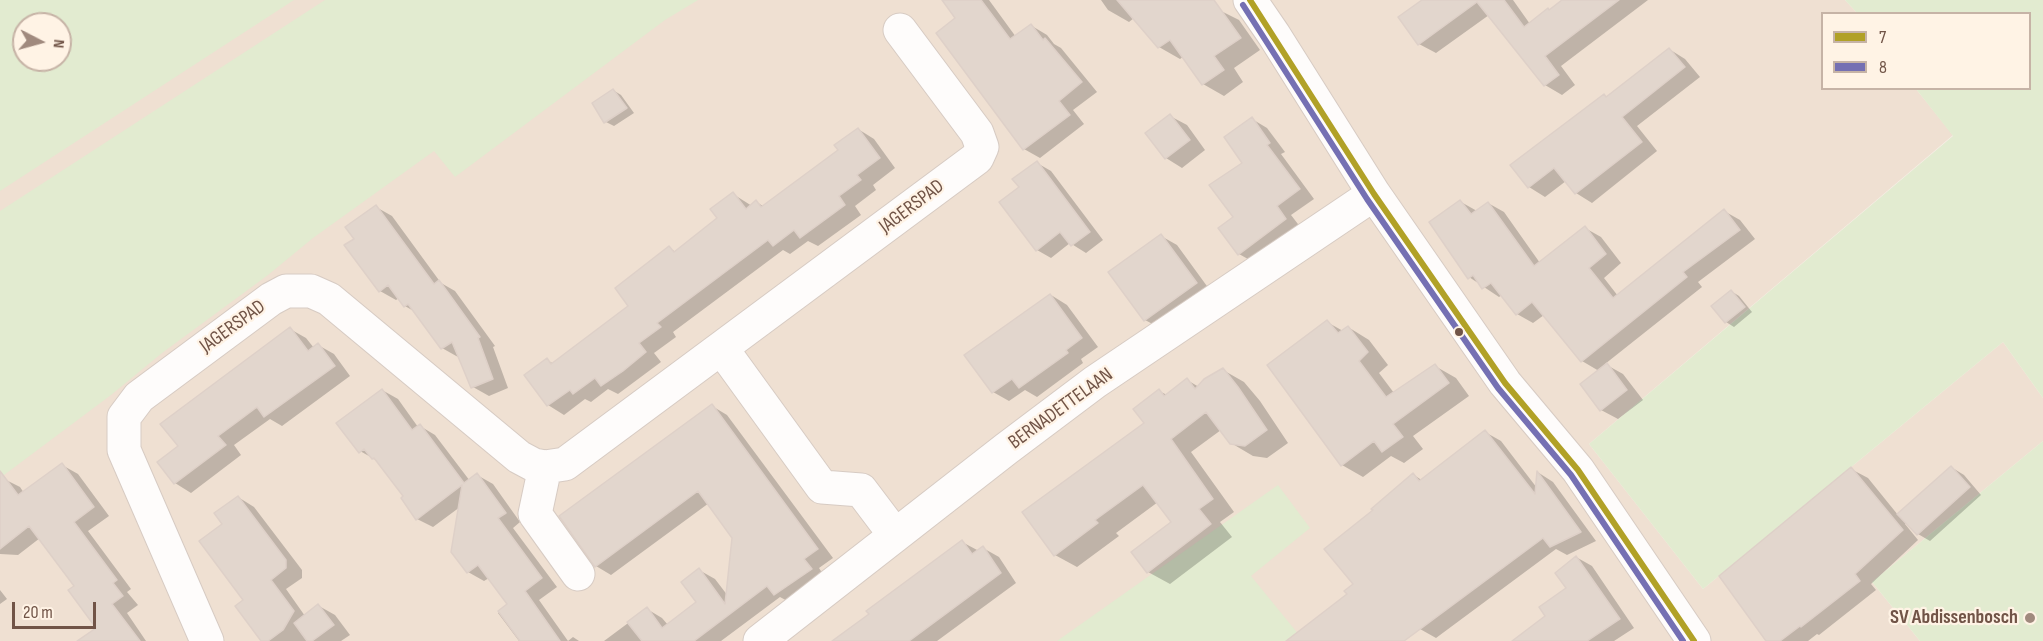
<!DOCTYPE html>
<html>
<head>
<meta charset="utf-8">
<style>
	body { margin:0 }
	#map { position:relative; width:2043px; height:641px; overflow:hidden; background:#f6eee5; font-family:"Sofia Sans Condensed",sans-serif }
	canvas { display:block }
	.legend { position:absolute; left:1821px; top:12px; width:210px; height:78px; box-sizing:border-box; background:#fff3e5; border:2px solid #c6b3a6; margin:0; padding:8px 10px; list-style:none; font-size:18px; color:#715447 }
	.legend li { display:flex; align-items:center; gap:12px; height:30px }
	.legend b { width:30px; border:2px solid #c6b3a6 }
	.north { position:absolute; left:12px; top:12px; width:60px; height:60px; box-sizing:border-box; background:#fff3e5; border:2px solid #c6b3a6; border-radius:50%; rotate:96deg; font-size:16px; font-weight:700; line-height:24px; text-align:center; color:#715447 }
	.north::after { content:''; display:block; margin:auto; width:21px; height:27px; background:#a08a7e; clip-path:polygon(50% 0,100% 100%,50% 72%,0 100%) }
	.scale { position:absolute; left:12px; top:602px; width:84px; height:27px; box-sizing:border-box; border:3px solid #715447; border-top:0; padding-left:8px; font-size:18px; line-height:21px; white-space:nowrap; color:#715447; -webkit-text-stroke:4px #fff3e5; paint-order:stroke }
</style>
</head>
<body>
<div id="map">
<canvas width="2043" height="641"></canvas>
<ul class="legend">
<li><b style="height:8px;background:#b1a127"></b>7</li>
<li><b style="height:8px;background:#7570b3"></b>8</li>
</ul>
<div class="north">N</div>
<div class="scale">20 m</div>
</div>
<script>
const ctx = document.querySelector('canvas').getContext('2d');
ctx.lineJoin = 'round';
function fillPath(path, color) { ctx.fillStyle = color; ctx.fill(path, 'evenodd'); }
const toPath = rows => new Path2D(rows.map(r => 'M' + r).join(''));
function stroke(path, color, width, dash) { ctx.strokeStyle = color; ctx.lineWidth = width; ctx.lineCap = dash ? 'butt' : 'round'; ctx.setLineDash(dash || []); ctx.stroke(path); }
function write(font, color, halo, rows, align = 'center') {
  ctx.font = font + ' "Sofia Sans Condensed",sans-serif'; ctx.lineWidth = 4.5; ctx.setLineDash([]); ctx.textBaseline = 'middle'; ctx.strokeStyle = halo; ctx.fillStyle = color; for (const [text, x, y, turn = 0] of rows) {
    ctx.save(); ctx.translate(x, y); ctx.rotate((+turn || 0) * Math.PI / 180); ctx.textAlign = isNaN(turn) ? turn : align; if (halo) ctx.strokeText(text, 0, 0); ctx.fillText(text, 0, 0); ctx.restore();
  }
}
fillPath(toPath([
	[0,0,1845,0,1857,13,1822,14,1822,88,1916,89,1953,135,1589,444,1703,589,2003,342,2043,398,2043,441,1872,582,1920,641,0,641],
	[24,24,60,24,60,60,24,60]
]), '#efe0d2');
fillPath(toPath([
	[0,0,294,0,0,191],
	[24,24,60,24,60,60,24,60],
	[325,0,698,0,665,20,455,177,434,151,313,238,268,275,162,353,111,395,0,478,0,211],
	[1845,0,2043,0,2043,398,2003,342,1703,589,1589,444,1953,136,1916,89,2030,88,2030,14,1857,13],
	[2043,441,2043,641,1920,641,1872,582],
	[1278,485,1310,528,1251,576,1304,641,1057,641]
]), '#e2ebd0');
fillPath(toPath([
	[961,0,989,0,1016,37,1032,26,1047,35,1054,44,1061,48,1097,92,1073,110,1084,124,1040,158,1024,149,957,18],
	[1101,0,1199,0,1239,20,1260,50,1234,68,1243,82,1224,96,1203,84,1184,56,1180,59,1159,47,1134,18,1129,22,1108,10],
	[1425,0,1513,0,1530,24,1565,0,1648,0,1561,66,1575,85,1562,95,1545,85,1489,15,1436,53,1419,44],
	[1669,49,1685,59,1700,77,1637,126,1657,151,1592,203,1576,193,1566,181,1545,197,1529,187,1512,165,1605,96,1607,98],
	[613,90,621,95,634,113,614,126,606,122],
	[1170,116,1187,125,1205,150,1182,168,1166,158],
	[1252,119,1267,128,1285,152,1281,154,1314,199,1291,215,1301,228,1255,263,1239,254,1235,217],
	[858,129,874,139,895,168,873,185,876,190,855,206,861,215,818,246,808,241,790,254,783,250,673,332,676,337,654,353,661,362,618,394,608,389,591,402,585,399,564,415,548,405,547,360,554,364,630,306,669,248,676,252,719,218,733,194,752,206,757,202,764,207,841,150],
	[1037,163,1051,171,1103,240,1086,253,1070,243,1051,258,1037,250,1021,187],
	[1461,202,1477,211,1488,203,1504,212,1540,263,1585,228,1601,237,1621,263,1604,278,1618,296,1724,211,1740,220,1755,239,1698,282,1702,287,1605,364,1623,374,1643,400,1618,419,1601,410,1599,371,1582,361,1544,315,1533,323,1517,314,1502,295,1499,297,1469,277],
	[376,207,392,216,441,283,455,291,495,346,493,347,508,388,489,396,473,387,458,357,442,348,417,313,405,306,399,298,396,300,380,291,356,239],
	[1161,236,1177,245,1212,293,1162,329,1145,320,1110,273],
	[1731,291,1739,296,1752,312,1734,327,1726,322],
	[1051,295,1067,305,1098,347,1081,359,1083,363,1037,397,1025,390,1009,401,993,392],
	[1327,322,1343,331,1348,327,1369,340,1388,365,1379,373,1394,393,1435,366,1456,378,1469,396,1413,436,1423,449,1404,463,1391,456,1363,477,1342,465],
	[290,329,306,338,314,348,318,345,334,354,350,376,282,426,270,419,234,445,241,455,191,493,175,483,180,447],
	[1223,370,1244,382,1260,401,1288,443,1267,458,1253,456,1231,443,1221,430,1191,452,1234,512,1220,522,1232,537,1170,584,1148,572,1173,523,1158,502,1116,533,1119,536,1077,567,1055,555,1146,423,1159,391,1167,395,1187,380,1199,387],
	[382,390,398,399,418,427,420,426,435,435,470,481,477,475,493,484,520,522,513,528,557,587,539,600,568,641,573,637,579,641,519,641,498,613,509,605,489,578,484,581,468,572,453,552,460,507,433,527,417,519,406,496,376,460,360,451],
	[712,406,727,415,833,558,819,568,826,579,791,603,780,597,721,641,604,641,647,609,662,618,668,625,698,602,699,570,715,579,728,596,734,537,709,503,611,575,596,566],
	[1485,432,1501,441,1537,488,1539,473,1553,482,1596,541,1567,555,1556,549,1436,638,1420,629,1375,510,1414,475,1423,481],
	[62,465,78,474,109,516,88,531,131,589,127,592,138,605,127,613,146,641,87,641,98,628,76,586,40,538,18,555,0,554,0,482,4,479,20,487,24,493],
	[1951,467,1964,475,1981,495,1930,541,1918,534,1907,522,1905,524,1918,540,1871,584,1876,590,1819,635,1817,634,1808,641,1768,641,1851,469,1868,478,1898,515],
	[238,497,254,507,302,570,302,578,286,589,305,616,319,606,335,615,350,635,341,641,263,641,246,600,224,524],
	[962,542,979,551,983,548,999,557,1016,583,937,641,835,641],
	[1576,557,1592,566,1634,628,1614,641,1514,641,1547,616,1568,589],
	[0,590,7,599,0,604]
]), '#0003');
const building = toPath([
	[942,0,981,0,1010,39,1031,24,1043,40,1045,38,1082,82,1059,101,1070,115,1023,150,936,33,955,18,942,0],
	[1117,0,1214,0,1241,38,1214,56,1224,70,1202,85,1170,40,1158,48,1117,0],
	[1422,0,1504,0,1524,27,1548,8,1549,10,1562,0,1619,0,1545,56,1559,75,1544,86,1477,2,1418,45,1398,17,1422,0],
	[1669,48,1685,67,1622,117,1642,142,1575,194,1554,168,1528,188,1510,165,1604,94,1606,97,1669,48],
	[613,89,627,108,604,123,592,103,613,89],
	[1170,114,1190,140,1165,159,1145,133,1170,114],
	[1252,117,1270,143,1267,145,1300,189,1277,206,1286,219,1238,255,1218,228,1233,217,1209,185,1242,163,1224,137,1252,117],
	[858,128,880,158,857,175,861,180,839,196,845,205,800,238,794,230,773,246,768,240,657,323,661,327,639,343,646,352,623,371,601,386,595,378,573,394,570,390,547,406,524,375,547,358,551,364,628,306,615,288,669,246,674,252,717,218,710,209,733,192,746,209,756,200,761,207,838,150,834,145,858,128],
	[1037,161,1090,232,1071,246,1060,232,1036,251,999,202,1019,187,1012,179,1037,161],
	[1460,200,1471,214,1488,202,1534,266,1585,226,1606,254,1589,268,1613,298,1724,209,1740,230,1683,272,1687,277,1581,362,1532,302,1516,315,1491,283,1482,289,1473,275,1468,279,1429,222,1460,200],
	[376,205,434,284,439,280,480,337,478,338,493,379,471,388,452,342,441,349,408,304,404,307,388,285,379,292,344,245,354,239,345,227,376,205],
	[1161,234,1197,283,1144,321,1108,272,1161,234],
	[1731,290,1745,307,1725,323,1711,306,1731,290],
	[1050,294,1082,338,1066,350,1068,353,1019,388,1012,379,992,393,964,355,1050,294],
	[1327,320,1338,333,1348,326,1368,352,1359,361,1386,397,1435,364,1449,383,1393,424,1403,437,1382,452,1374,441,1341,466,1267,365,1327,320],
	[290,327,308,351,318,343,335,366,264,417,257,407,237,422,218,436,226,445,174,484,157,462,178,446,160,424,290,327],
	[1607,363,1627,390,1600,411,1580,384,1607,363],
	[1223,368,1238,387,1267,430,1245,446,1230,444,1206,412,1171,439,1213,499,1199,509,1211,524,1147,573,1131,552,1171,522,1143,485,1095,520,1098,523,1054,556,1022,512,1144,423,1133,409,1159,389,1164,396,1187,378,1195,389,1204,379,1223,368],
	[382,389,412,430,420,424,464,483,477,473,506,513,498,518,542,578,525,591,560,641,520,641,498,611,507,604,478,565,467,573,451,552,462,485,416,520,401,498,403,496,374,458,372,459,364,449,359,453,336,423,382,389],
	[712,404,818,549,804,559,812,569,774,595,767,586,694,641,642,641,627,622,647,607,662,628,696,602,681,582,699,568,725,604,732,538,698,491,595,567,559,516,712,404],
	[1485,430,1535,494,1537,471,1581,532,1550,547,1543,538,1404,641,1286,641,1347,594,1344,591,1353,584,1324,549,1373,510,1371,509,1413,473,1419,481,1485,430],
	[62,463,94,507,74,522,117,580,113,583,123,596,112,604,140,641,77,641,96,628,68,590,74,586,29,526,0,549,0,471,18,495,62,463],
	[1951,466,1970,487,1917,535,1897,514,1951,466],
	[1851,467,1903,530,1855,574,1860,581,1801,627,1800,626,1780,641,1766,641,1719,576,1851,467],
	[238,496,286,560,286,568,271,580,294,611,283,630,268,641,261,641,235,606,243,600,199,541,222,524,214,513,238,496],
	[962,540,972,554,983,546,1001,573,909,641,832,641,869,614,866,611,962,540],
	[1576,556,1620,619,1587,641,1512,641,1545,616,1539,607,1566,588,1555,573,1576,556],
	[318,604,334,625,312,641,307,641,294,623,318,604]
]);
fillPath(building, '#e2d6cd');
stroke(building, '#ded0c8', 1.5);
const minor = toPath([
	[1250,0,1274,35,1374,194,1505,383,1578,470,1694,641],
	[722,349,822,487,861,490,895,535],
	[545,467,535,514,578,574],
	[207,641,124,450,124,417,139,397,271,299,286,291,311,291,329,299,519,457,534,465,545,467,565,464,977,158,982,147,977,133,900,30],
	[760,641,1006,449,1095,382,1374,194]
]);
stroke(minor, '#d7cbc3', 35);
stroke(minor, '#fefcfb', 33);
stroke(toPath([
	[1250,0,1374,194,1505,383,1578,470,1694,641]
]), '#b1a127', 6);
stroke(toPath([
	[1243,5,1367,199,1498,388,1571,475,1683,641]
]), '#7570b3', 6);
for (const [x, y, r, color] of [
	[1459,332,5,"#715447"],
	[2030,618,6,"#a08a7e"]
]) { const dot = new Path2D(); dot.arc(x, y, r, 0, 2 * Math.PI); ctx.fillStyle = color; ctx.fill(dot); stroke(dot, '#fff3e5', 2); }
write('20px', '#715447', '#fff3e5', [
	["JAGERSPAD",912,207,-37],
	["JAGERSPAD",233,327,-36],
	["BERNADETTELAAN",1061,409,-36]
]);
write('bold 20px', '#715447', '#fff3e5', [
	["SV Abdissenbosch",2018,618]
], 'right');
</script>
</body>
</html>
